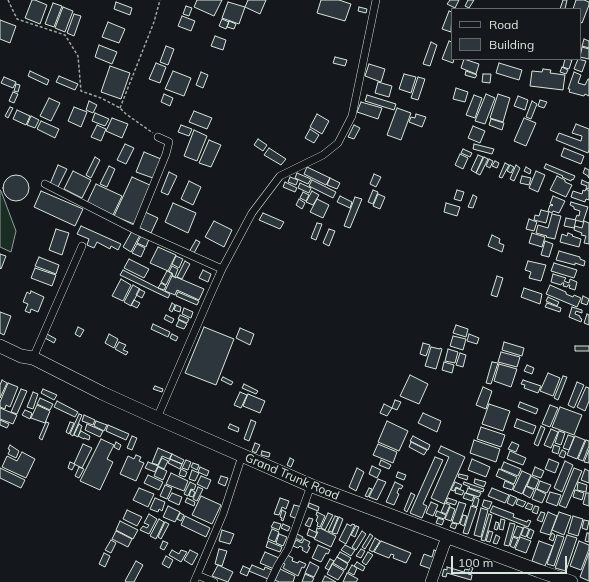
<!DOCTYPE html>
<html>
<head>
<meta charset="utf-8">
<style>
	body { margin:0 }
	#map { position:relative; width:589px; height:582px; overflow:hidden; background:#14181c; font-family:Mulish,sans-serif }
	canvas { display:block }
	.legend { position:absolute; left:451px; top:8px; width:130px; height:52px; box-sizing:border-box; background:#14181c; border:1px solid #626a69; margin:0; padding:5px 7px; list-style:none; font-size:12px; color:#d8e6dc }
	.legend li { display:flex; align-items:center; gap:8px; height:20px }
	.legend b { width:20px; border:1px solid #626a69 }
	.scale { position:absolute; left:451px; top:556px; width:116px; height:18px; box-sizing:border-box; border:2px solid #d8e6dc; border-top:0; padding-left:5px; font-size:12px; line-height:14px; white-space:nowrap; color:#d8e6dc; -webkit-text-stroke:3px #14181c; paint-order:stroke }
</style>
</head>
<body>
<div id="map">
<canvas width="589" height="582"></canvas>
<ul class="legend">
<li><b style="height:5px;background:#14181c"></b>Road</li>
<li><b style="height:11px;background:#2c363c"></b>Building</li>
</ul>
<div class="scale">100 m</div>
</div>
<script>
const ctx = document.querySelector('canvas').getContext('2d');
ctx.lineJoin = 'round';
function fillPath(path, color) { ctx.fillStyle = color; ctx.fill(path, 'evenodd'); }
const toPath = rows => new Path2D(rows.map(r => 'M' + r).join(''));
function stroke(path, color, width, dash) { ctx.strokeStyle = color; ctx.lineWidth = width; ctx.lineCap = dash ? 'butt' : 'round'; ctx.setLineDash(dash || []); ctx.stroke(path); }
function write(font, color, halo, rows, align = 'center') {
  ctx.font = font + ' Mulish,sans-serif'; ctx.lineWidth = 3; ctx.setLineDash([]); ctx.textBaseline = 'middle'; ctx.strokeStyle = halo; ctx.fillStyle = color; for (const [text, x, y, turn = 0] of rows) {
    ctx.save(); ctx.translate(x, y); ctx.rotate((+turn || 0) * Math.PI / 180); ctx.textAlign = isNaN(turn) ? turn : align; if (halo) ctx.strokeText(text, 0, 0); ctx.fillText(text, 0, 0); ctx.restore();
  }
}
const green = toPath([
	[0,190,1,191,16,231,11,252,0,247,0,190]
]);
fillPath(green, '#1a2d24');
stroke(green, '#939e99', 1);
const building = toPath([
	[32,0,35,0,47,5,40,24,25,18,32,0],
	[197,0,222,0,214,16,194,7,197,0],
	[248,0,266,0,260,14,245,7,248,0],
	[321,0,339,0,351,4,345,21,317,13,321,0],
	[450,0,459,0,455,8,447,4,450,0],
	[468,0,474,0,469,8,465,6,468,0],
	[563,0,567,0,565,9,560,9,563,0],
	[576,0,584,0,589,2,589,5,582,23,580,22,580,9,573,9,576,0],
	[116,2,132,8,130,15,114,9,116,2],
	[228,2,245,7,239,24,222,18,228,2],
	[53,3,62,6,54,27,45,24,53,3],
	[186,6,192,8,189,16,183,14,186,6],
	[63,7,73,11,65,32,55,28,63,7],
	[359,7,367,9,366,13,358,11,359,7],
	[449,11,452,12,451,32,442,29,449,11],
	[74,14,81,16,74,36,67,33,74,14],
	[182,16,195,21,191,31,178,26,182,16],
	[222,19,229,22,226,29,219,26,222,19],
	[0,20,16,26,10,43,0,39,0,20],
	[229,21,236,24,234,29,227,27,229,21],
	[108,22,125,29,119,43,102,37,108,22],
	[215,36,226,40,223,50,211,46,215,36],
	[584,39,589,41,589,48,582,46,584,39],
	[449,41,452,42,452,59,454,59,453,63,442,59,449,41],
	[431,42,437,45,430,66,423,64,431,42],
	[99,45,117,52,112,64,95,57,99,45],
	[166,46,174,49,168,65,160,62,166,46],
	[582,47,589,49,589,59,580,57,582,47],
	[335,57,347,60,345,66,333,63,335,57],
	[464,59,479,64,476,74,461,68,464,59],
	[565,59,572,60,569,69,563,67,565,59],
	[578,59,586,61,582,72,574,69,578,59],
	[156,63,166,67,160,83,149,79,156,63],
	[499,63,522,70,519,80,496,73,499,63],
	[369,64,385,69,381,82,365,76,369,64],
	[110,66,130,73,121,99,101,92,110,66],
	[562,67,568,70,566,74,560,72,562,67],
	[543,69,551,70,550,73,565,75,563,90,530,86,532,71,542,72,543,69],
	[30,71,49,80,47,85,28,76,30,71],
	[173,71,191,78,184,96,165,89,173,71],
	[466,71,477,75,475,78,465,75,466,71],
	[201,72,208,75,203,88,196,85,201,72],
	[574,72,581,75,578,83,585,85,588,79,589,79,589,96,585,94,584,96,569,92,570,89,568,89,574,72],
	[404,74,416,77,411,93,399,89,404,74],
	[483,74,491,74,490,83,482,82,483,74],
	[59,76,78,84,75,90,56,82,59,76],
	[4,77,16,82,13,88,1,83,4,77],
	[418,77,425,79,418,100,411,98,418,77],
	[378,82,392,86,389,97,375,93,378,82],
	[16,84,20,85,18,92,14,91,16,84],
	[456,88,468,92,465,102,453,99,456,88],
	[13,92,18,94,14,103,9,101,13,92],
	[164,94,173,98,170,106,161,102,164,94],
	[486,94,495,98,485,124,475,121,486,94],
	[498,94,510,98,503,122,490,118,498,94],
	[367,95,396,104,394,110,365,101,367,95],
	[474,95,482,98,475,118,466,115,474,95],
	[518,96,528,100,525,110,514,106,518,96],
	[49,98,60,103,51,121,40,116,49,98],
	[540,100,547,102,544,108,538,106,540,100],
	[89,101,97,105,93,113,86,110,89,101],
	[532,101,537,104,531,119,526,117,532,101],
	[361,102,382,108,378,119,357,112,361,102],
	[10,107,13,108,8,118,5,116,10,107],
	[74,107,87,112,81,127,68,121,74,107],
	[397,108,411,113,401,140,387,135,397,108],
	[17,110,30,116,26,125,13,119,17,110],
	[194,111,212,118,207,129,189,122,194,111],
	[95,113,109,119,105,126,92,121,95,113],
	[317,114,329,121,322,134,310,127,317,114],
	[416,114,426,117,422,127,409,122,411,117,415,118,416,114],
	[31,116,39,120,35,128,27,125,31,116],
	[112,118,128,124,122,138,106,131,112,118],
	[524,118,536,123,526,146,514,141,524,118],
	[491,119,504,123,502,130,489,125,491,119],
	[41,121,59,129,55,138,37,129,41,121],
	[576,124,589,129,589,150,588,153,556,140,559,133,581,141,582,136,572,133,576,124],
	[97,125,106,129,101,141,91,137,97,125],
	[181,125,192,129,189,136,178,132,181,125],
	[354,125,360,128,354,139,348,137,354,125],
	[473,126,485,131,480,143,468,138,473,126],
	[310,129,319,135,314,143,305,138,310,129],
	[194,130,207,136,197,161,184,156,194,130],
	[258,139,267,145,263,151,254,145,258,139],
	[209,140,221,145,211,167,199,163,209,140],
	[125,144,134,148,126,164,117,160,125,144],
	[474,144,494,149,492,154,473,149,474,144],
	[269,148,286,159,281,165,264,155,269,148],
	[564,148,584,156,581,164,561,156,564,148],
	[463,149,472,153,470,157,461,153,463,149],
	[144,152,161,159,153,178,136,172,144,152],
	[460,154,468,158,463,169,455,165,460,154],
	[478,155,483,157,476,173,471,170,478,155],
	[95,157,100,160,91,178,86,175,95,157],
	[484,157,488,159,480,175,476,173,484,157],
	[489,159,493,161,490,168,486,166,489,159],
	[495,161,499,163,497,168,492,166,495,161],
	[505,163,509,165,502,178,499,177,505,163],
	[546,164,575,176,573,180,572,179,571,181,562,177,563,176,544,168,546,164],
	[58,165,67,169,58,187,50,184,58,165],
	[510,165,514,167,511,173,507,171,510,165],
	[516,165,520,168,514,181,510,179,516,165],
	[109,166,115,169,107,187,100,184,109,166],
	[307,167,330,178,326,185,304,174,307,167],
	[526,167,531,170,530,174,524,171,526,167],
	[585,168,589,170,589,178,588,177,588,176,583,173,585,168],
	[73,171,91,180,82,198,64,189,73,171],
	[536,171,545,175,538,192,529,188,536,171],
	[169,172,177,176,168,195,161,192,169,172],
	[297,173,311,179,308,184,295,178,297,173],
	[374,174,381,177,376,187,370,184,374,174],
	'3 188a13 13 0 1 1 26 0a13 13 0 1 1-26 0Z',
	[522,176,531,178,529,185,520,183,522,176],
	[557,176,565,180,565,182,572,185,566,197,550,190,557,176],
	[132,177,152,186,134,224,114,216,132,177],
	[290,177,298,180,296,185,288,182,290,177],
	[330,178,340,183,337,189,327,185,330,178],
	[312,180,336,192,333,198,309,186,312,180],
	[582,180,588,183,589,182,589,189,586,188,587,186,581,184,582,180],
	[189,181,201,187,193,205,181,199,189,181],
	[285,182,297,188,295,192,283,187,285,182],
	[300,183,311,188,309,193,298,188,300,183],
	[96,184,122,196,113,215,87,203,96,184],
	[586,189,589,191,589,200,586,199,585,202,571,197,573,191,582,194,583,190,585,191,586,189],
	[373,190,378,192,373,204,368,202,373,190],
	[457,190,464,192,461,201,454,199,457,190],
	[41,191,83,209,75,226,34,207,41,191],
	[312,191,319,195,313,205,306,202,312,191],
	[303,192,309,195,306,201,300,198,303,192],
	[378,194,385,197,380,209,373,206,378,194],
	[473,195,477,197,473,208,468,207,473,195],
	[340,196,352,202,350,208,337,202,340,196],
	[553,196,565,201,559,213,553,211,552,213,548,211,550,205,552,206,553,205,550,204,553,196],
	[355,197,362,199,350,228,344,226,355,197],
	[299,199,305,203,302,209,296,205,299,199],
	[317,199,329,205,323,218,310,212,317,199],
	[571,202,588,207,583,222,575,220,577,215,579,216,580,211,574,209,574,207,570,205,571,202],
	[173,203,196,213,188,233,165,222,173,203],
	[446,203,460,207,457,216,444,212,446,203],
	[541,210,549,212,546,223,534,220,535,215,539,216,541,210],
	[145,212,158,218,151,233,138,227,145,212],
	[263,213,284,222,280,229,259,220,263,213],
	[552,214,561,216,555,238,555,239,546,237,547,236,536,233,538,225,548,228,552,214],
	[566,218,576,220,574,228,564,226,566,218],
	[529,219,537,222,534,231,526,229,529,219],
	[214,221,232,230,224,247,205,237,214,221],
	[584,221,589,223,589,244,584,243,586,236,581,235,582,233,574,230,575,226,582,228,584,221],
	[317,223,322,224,316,240,311,238,317,223],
	[81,226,121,244,118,250,111,246,110,249,97,242,94,248,87,245,89,239,77,234,81,226],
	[56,229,69,233,62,255,49,250,56,229],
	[329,229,335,231,329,246,323,243,329,229],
	[132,231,140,235,131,252,123,247,132,231],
	[532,233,545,237,542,247,529,243,532,233],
	[568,233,573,235,572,236,581,239,579,247,560,242,562,234,567,236,568,233],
	[492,235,500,239,499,243,504,245,502,252,488,246,492,235],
	[141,236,149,239,146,247,137,243,141,236],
	[196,240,200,242,193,255,189,252,196,240],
	[545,241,553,244,549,257,541,255,545,241],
	[137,244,145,248,141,257,132,253,137,244],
	[158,247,176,255,168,271,150,263,158,247],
	[559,251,580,257,580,259,585,261,584,266,575,263,575,265,556,260,559,251],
	[0,254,6,256,1,269,0,268,0,254],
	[176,256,183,259,179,268,172,264,176,256],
	[39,257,59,265,56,274,35,266,39,257],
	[129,259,149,269,144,278,124,268,129,259],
	[185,261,190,264,182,279,177,277,185,261],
	[528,261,546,265,541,281,529,278,531,272,525,270,528,261],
	[554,263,577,270,574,278,551,271,554,263],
	[172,266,178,269,175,277,172,275,173,274,169,272,172,266],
	[35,268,56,275,52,286,31,278,35,268],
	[123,270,170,294,168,298,120,275,123,270],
	[203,270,211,274,208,282,199,278,203,270],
	[167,271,172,273,166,285,161,282,167,271],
	[553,274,566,278,564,281,569,283,570,279,577,282,575,290,569,288,570,285,568,285,567,287,563,286,564,283,562,283,561,285,551,282,553,274],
	[172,276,176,278,176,277,204,289,199,300,177,290,175,295,165,291,172,276],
	[497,276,503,278,497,297,491,295,497,276],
	[121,279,131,285,123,301,112,296,121,279],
	[161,283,166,286,164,290,158,288,161,283],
	[133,285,140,289,131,306,124,302,133,285],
	[550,285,566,292,566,294,573,297,574,295,581,298,577,307,546,294,550,285],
	[524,288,542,294,540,304,521,297,524,288],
	[139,289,145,292,142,298,136,295,139,289],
	[31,291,44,297,38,312,31,309,30,313,25,311,28,304,23,302,27,292,30,294,31,291],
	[178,292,199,301,197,305,176,296,178,292],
	[583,296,589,299,587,305,581,303,583,296],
	[548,297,559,302,557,306,546,301,548,297],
	[134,300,140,303,137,308,131,305,134,300],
	[172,303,175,305,172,312,169,310,172,303],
	[547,303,561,308,560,312,545,307,547,303],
	[176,305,181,307,180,312,174,310,176,305],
	[572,307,582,310,582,313,576,311,575,314,580,316,580,318,582,319,581,322,569,317,572,307],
	[184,308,193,312,191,318,182,314,184,308],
	[0,312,11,316,4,335,0,333,0,312],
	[587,314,589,315,589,325,584,323,587,314],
	[166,315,174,319,172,323,164,319,166,315],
	[180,315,189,319,187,323,178,319,180,315],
	[179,320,187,324,184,329,176,326,179,320],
	[153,324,170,332,168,337,151,329,153,324],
	[456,325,468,329,466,337,453,333,456,325],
	[78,327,84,330,80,337,75,334,78,327],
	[204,327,234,339,216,385,185,373,204,327],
	[240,328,254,334,250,345,236,338,240,328],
	[47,334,56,339,54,343,45,338,47,334],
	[109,334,118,339,114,348,105,343,109,334],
	[172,334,178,337,176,341,170,338,172,334],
	[469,334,479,338,477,344,467,341,469,334],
	[453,336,466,339,463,350,450,346,453,336],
	[119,342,126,345,123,350,128,352,126,355,115,349,119,342],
	[504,342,524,348,522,356,502,350,504,342],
	[423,343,430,345,426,356,420,354,423,343],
	[575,346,589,346,589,351,575,351,575,346],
	[431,347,440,349,440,348,442,349,436,369,425,366,431,347],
	[448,349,458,352,455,363,445,361,448,349],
	[501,352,520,357,517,367,498,362,501,352],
	[460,353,466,355,463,367,456,365,460,353],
	[444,362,454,365,452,373,442,370,444,362],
	[492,362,498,363,491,384,486,383,492,362],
	[499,364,517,369,511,387,494,381,499,364],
	[527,365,534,368,532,374,524,371,527,365],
	[548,373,560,378,553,396,540,391,548,373],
	[410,375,428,384,419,404,400,396,410,375],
	[563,376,567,377,558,400,554,398,563,376],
	[223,377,233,382,231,385,221,380,223,377],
	[2,380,7,383,0,398,0,385,2,380],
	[523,380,541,386,538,393,524,388,525,385,521,384,523,380],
	[577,382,584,385,574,408,568,405,577,382],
	[8,383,18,387,10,407,6,405,5,409,0,407,0,402,8,383],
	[244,384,258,391,256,394,242,388,244,384],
	[155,386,163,389,162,392,153,389,155,386],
	[483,387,492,391,486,409,476,405,483,387],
	[586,387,589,388,589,401,585,411,577,407,586,387],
	[21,389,27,391,17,414,11,412,21,389],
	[43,389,57,395,54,400,41,393,43,389],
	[33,392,38,394,33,409,27,407,33,392],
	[240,392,247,395,241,408,234,405,240,392],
	[248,394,265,401,260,413,243,406,248,394],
	[40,398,53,404,50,410,37,404,40,398],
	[395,400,401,402,397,410,392,408,395,400],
	[57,401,78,412,75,417,54,407,57,401],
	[520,402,538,409,536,414,518,407,520,402],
	[384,404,392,408,387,416,380,413,384,404],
	[489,404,510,411,503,431,482,424,489,404],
	[37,405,50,411,45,423,31,418,37,405],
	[550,405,558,408,550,427,542,424,550,405],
	[560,407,582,415,574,435,552,427,560,407],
	[0,408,17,415,13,424,0,419,0,408],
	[25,410,32,413,30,419,22,415,25,410],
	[423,413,441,421,437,432,418,423,423,413],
	[79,414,82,415,73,436,70,434,79,414],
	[84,415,95,420,93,425,82,421,84,415],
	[517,419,536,426,533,434,514,427,517,419],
	[0,420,9,424,7,428,0,425,0,420],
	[251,420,256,422,249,441,244,439,251,420],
	[96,421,107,425,104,431,94,426,96,421],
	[387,421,408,431,399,451,378,442,387,421],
	[46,422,49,423,42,440,39,438,46,422],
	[70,422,74,423,69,434,66,432,70,422],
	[79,424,82,426,78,437,74,435,79,424],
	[87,424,103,431,100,437,85,430,87,424],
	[230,424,239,428,238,432,228,428,230,424],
	[108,425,129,434,126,440,106,431,108,425],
	[541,426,545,428,538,446,534,444,541,426],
	[481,427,505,435,501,447,477,439,481,427],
	[551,429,558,432,551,448,544,445,551,429],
	[81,431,90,436,89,440,84,438,84,439,78,436,81,431],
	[559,431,565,433,561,445,555,443,559,431],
	[568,435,574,437,569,450,563,448,568,435],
	[132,436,137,438,132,450,127,448,132,436],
	[413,436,430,445,428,450,410,441,413,436],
	[575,436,585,440,577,459,567,455,575,436],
	[101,439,114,445,107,459,113,462,100,490,80,481,101,439],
	[474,440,500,449,496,462,470,453,474,440],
	[586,440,589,441,589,446,583,461,578,459,586,440],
	[116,442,121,445,119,450,114,447,116,442],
	[411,442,427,450,424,455,409,447,411,442],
	[512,442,519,445,516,452,508,449,512,442],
	[255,443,260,445,256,453,252,451,255,443],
	[83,444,92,448,82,468,74,464,83,444],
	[378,444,397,452,393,463,373,455,378,444],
	[10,445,19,451,16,458,8,454,10,450,8,449,10,445],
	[554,445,560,447,558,454,552,452,554,445],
	[441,446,465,457,444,504,431,498,449,457,438,452,441,446],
	[158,448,172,454,169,459,162,456,158,465,152,463,158,448],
	[562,450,566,452,564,458,559,456,562,450],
	[589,450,589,463,584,462,589,450],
	[262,451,270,453,269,457,261,455,262,451],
	[510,451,526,458,523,465,507,459,510,451],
	[22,452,35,459,26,478,2,467,7,456,17,461,22,452],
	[172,454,184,460,182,464,170,459,172,454],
	[136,455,141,457,139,461,144,463,136,481,120,474,128,456,134,459,136,455],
	[435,457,443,460,423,504,427,506,422,518,410,513,435,457],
	[162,458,168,461,164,469,158,466,162,458],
	[290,458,294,460,291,467,287,465,290,458],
	[170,459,182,464,180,469,168,463,170,459],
	[472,459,490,467,486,477,468,470,472,459],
	[549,459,559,463,555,473,545,469,549,459],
	[186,460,191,462,188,470,182,468,186,460],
	[381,460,391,465,389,469,379,465,381,460],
	[565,461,573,465,562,492,554,488,565,461],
	[70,462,75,464,72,470,68,468,70,462],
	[148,462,158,466,155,472,145,468,148,462],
	[504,462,521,469,518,476,501,469,504,462],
	[193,463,199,465,197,470,191,467,193,463],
	[372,466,381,470,377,478,369,474,372,466],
	[79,467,84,469,79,478,75,476,79,467],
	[158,467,167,471,163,480,154,476,158,467],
	[200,467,209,471,207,476,198,472,200,467],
	[535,467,544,471,541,478,532,475,535,467],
	[0,468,25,480,21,488,0,478,0,468],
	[357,468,364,472,356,491,349,487,357,468],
	[574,468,582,471,566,508,559,505,574,468],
	[181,469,187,472,185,477,179,475,181,469],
	[499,469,517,477,514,484,496,476,499,469],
	[585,469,589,471,589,483,581,480,585,469],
	[192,470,199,473,195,481,189,479,192,470],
	[522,471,531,475,522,494,513,490,522,471],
	[398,472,406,475,404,480,396,477,398,472],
	[171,473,188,481,184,491,166,484,171,473],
	[459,474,468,476,467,480,458,477,459,474],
	[148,475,163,482,159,490,144,483,148,475],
	[201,476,211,480,207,489,197,484,201,476],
	[221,476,228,478,225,486,218,483,221,476],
	[531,476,539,480,535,489,527,486,531,476],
	[378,479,386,482,377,500,369,497,378,479],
	[475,479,486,482,484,487,474,483,475,479],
	[505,481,514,485,512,490,503,487,505,481],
	[540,481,551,485,547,493,537,489,540,481],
	[190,482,196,485,194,490,191,489,188,496,184,494,190,482],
	[395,482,403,486,401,489,399,488,397,493,399,494,394,505,386,502,395,482],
	[455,482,462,485,460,489,456,487,454,491,451,490,455,482],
	[464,482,484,489,483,492,469,488,470,487,463,484,464,482],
	[578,482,587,485,586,492,577,490,578,482],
	[165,485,172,488,167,499,160,496,165,485],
	[526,486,534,490,530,498,523,494,526,486],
	[198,487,203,489,197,501,193,499,198,487],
	[139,488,154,494,148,507,133,500,139,488],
	[369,488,372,489,368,497,365,496,369,488],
	[456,488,464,491,462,495,455,493,456,488],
	[468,488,481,493,479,497,466,493,468,488],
	[492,488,509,495,505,503,488,496,492,488],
	[536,489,546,494,542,503,532,499,536,489],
	[191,490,195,492,193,497,189,496,191,490],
	[575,490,584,493,582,500,573,497,575,490],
	[550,492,561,495,557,506,546,502,550,492],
	[172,493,182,497,179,505,168,500,172,493],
	[411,493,415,495,407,512,404,510,411,493],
	[465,493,474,496,472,501,463,498,465,493],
	[586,493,589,493,589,506,583,504,586,493],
	[510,495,517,498,513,506,507,503,510,495],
	[201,496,221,505,212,524,192,515,201,496],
	[475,497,479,499,477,507,472,505,475,497],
	[155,498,165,502,162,511,159,509,158,512,150,509,155,498],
	[187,498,195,502,194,506,185,502,187,498],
	[280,498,289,501,286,509,282,507,279,515,274,514,280,498],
	[448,498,457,501,455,505,446,502,448,498],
	[518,499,526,502,523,507,516,504,518,499],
	[484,500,492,502,489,509,482,506,484,500],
	[431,502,438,505,433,516,426,513,431,502],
	[459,502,466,504,459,524,452,522,459,502],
	[309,503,319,507,318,511,308,507,309,503],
	[445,503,450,505,446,514,441,512,445,503],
	[528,503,533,505,531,510,525,508,528,503],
	[294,505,302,507,297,519,290,516,294,505],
	[168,506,180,512,175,522,163,517,168,506],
	[471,506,477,508,468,534,463,533,471,506],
	[493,506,514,514,513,517,527,522,528,520,531,521,528,527,490,512,493,506],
	[535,506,539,507,537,514,532,512,535,506],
	[450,507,455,509,451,521,445,519,450,507],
	[481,508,488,510,481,537,474,535,481,508],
	[127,510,142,517,137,526,123,519,127,510],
	[282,510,286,512,283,521,281,520,282,518,280,517,282,510],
	[437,511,446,515,444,519,435,516,437,511],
	[317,512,325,516,320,527,317,526,318,523,316,521,318,516,316,515,317,512],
	[541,512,545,513,542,522,537,520,541,512],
	[548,512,557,516,550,535,540,532,548,512],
	[559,512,571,516,564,535,552,530,559,512],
	[180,513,184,515,181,521,177,519,180,513],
	[328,513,333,515,325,530,321,528,328,513],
	[149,514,157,519,149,534,140,530,143,526,147,528,149,525,144,523,149,514],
	[489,514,492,515,485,541,481,540,489,514],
	[463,515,467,516,464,526,460,524,463,515],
	[185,516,210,528,206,537,181,525,185,516],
	[335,516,338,517,332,532,328,531,335,516],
	[573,516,583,519,578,536,568,533,573,516],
	[339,517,343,519,337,534,332,533,339,517],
	[309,518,313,519,310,527,305,525,309,518],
	[438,518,444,520,442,525,436,523,438,518],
	[159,519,164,522,156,539,150,536,159,519],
	[501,519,505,520,503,530,499,529,501,519],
	[584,520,589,521,587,530,582,528,584,520],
	[120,521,138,530,133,539,116,530,120,521],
	[165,522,169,524,161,539,158,537,165,522],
	[274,522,281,524,279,530,271,527,274,522],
	[496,522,499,523,497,530,494,529,496,522],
	[452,523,457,524,455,529,450,527,452,523],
	[510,523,515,524,509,546,504,545,510,523],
	[283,524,290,527,288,531,281,528,283,524],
	[347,524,351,526,352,524,355,525,346,544,339,540,347,524],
	[356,526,359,527,355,537,351,535,356,526],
	[517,526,523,528,519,538,513,536,517,526],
	[524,527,529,529,526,537,521,535,524,527],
	[317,528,319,529,320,528,336,536,331,547,314,539,318,532,316,532,317,528],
	[272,529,279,532,275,542,268,539,272,529],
	[309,529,317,533,315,538,307,535,309,529],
	[530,529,534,531,531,539,527,537,530,529],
	[222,530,234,534,230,544,219,541,222,530],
	[116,531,132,539,128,547,112,539,116,531],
	[362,531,366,534,356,550,352,547,362,531],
	[489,531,493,532,490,542,486,541,489,531],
	[295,533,303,537,301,541,293,537,295,533],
	[552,533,555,535,553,541,549,539,552,533],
	[587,533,589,533,589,542,585,541,587,533],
	[279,534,287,537,283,546,276,543,279,534],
	[370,534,373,536,365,549,362,547,370,534],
	[496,535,500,537,497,544,493,543,496,535],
	[557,535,564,537,554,566,547,564,557,535],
	[567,535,577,538,566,571,555,568,567,535],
	[513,537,518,539,514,548,510,546,513,537],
	[520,537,531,541,526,553,515,549,520,537],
	[375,538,380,541,373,552,369,550,375,538],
	[304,539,310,542,308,546,310,547,307,553,302,550,303,548,300,546,298,548,293,546,296,540,302,543,304,539],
	[111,540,116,543,111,553,105,550,111,540],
	[163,541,168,543,164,550,160,548,163,541],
	[268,541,282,547,280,552,266,547,268,541],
	[381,541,411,553,406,563,393,558,394,555,391,554,389,558,374,552,381,541],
	[539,541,553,546,545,566,532,561,539,541],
	[579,541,589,545,589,549,581,570,570,566,579,541],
	[318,545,330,550,328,554,326,553,321,562,312,558,318,545],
	[345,545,355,550,351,556,341,550,345,545],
	[219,549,227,551,222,566,215,564,219,549],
	[361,549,365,551,361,558,356,556,361,549],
	[172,550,179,554,181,550,187,552,181,562,169,555,172,550],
	[190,550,198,554,192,565,184,560,190,550],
	[434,550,440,552,434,570,420,565,424,554,432,557,434,550],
	[265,552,279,558,274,569,260,563,265,552],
	[340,552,351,558,348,563,337,557,340,552],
	[368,552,373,555,366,565,362,562,368,552],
	[104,553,110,556,105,567,99,564,104,553],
	[589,553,589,581,580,577,589,553],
	[287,555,293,558,292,561,298,563,299,561,306,564,304,568,302,567,298,576,283,568,285,564,283,563,287,555],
	[166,556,173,560,169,568,162,564,166,556],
	[337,557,348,564,345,570,333,563,337,557],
	[330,559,334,561,329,570,325,568,330,559],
	[136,561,143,565,134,582,127,582,125,581,136,561],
	[310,562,319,567,314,577,305,573,310,562],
	[357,562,365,567,363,571,354,566,357,562],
	[332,564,344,571,338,580,327,574,332,564],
	[218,565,233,572,228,582,212,576,218,565],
	[252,565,264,570,265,567,272,570,268,579,249,571,252,565],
	[352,565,357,568,354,575,348,572,352,565],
	[243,566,250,569,247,576,240,573,243,566],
	[447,567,464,572,465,569,469,570,470,567,473,568,471,573,468,572,468,574,472,575,471,580,447,573,446,577,442,576,444,569,447,570,447,567],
	[280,569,295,576,293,582,279,582,275,580,280,569],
	[347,573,358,579,356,582,343,582,347,573],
	[305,574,314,578,312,582,302,582,305,574],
	[325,576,336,582,322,582,325,576]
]);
fillPath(building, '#2c363c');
stroke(building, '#d8e6dc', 1);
const street = toPath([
	[45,184,135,230,222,269],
	[135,230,166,154,169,142,158,137],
	[33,358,82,246],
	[157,418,209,298,222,269,252,213,280,176,323,155,338,143,352,116,376,0],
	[197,575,223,514,240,462],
	[194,582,197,575,214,582],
	[270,582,278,565,288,549,309,491]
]);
const primary = toPath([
	[431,582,444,545,448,537]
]);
const highway = toPath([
	[0,346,21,356,33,358,102,393,157,418,312,486,539,571,571,582]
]);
stroke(street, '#d8e6dc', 8);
stroke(primary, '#d8e6dc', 12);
stroke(highway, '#d8e6dc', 14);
stroke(toPath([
	[8,0,17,19,65,35,78,56,81,91,101,98,120,108,126,114,153,133],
	[120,108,154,22,160,0]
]), '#9da8a2', 1.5, [3, 2]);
stroke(street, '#14181c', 7);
stroke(primary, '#14181c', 11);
stroke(highway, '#14181c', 13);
write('12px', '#d8e6dc', '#14181c', [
	["Grand Trunk Road",292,477,23]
]);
</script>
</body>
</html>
